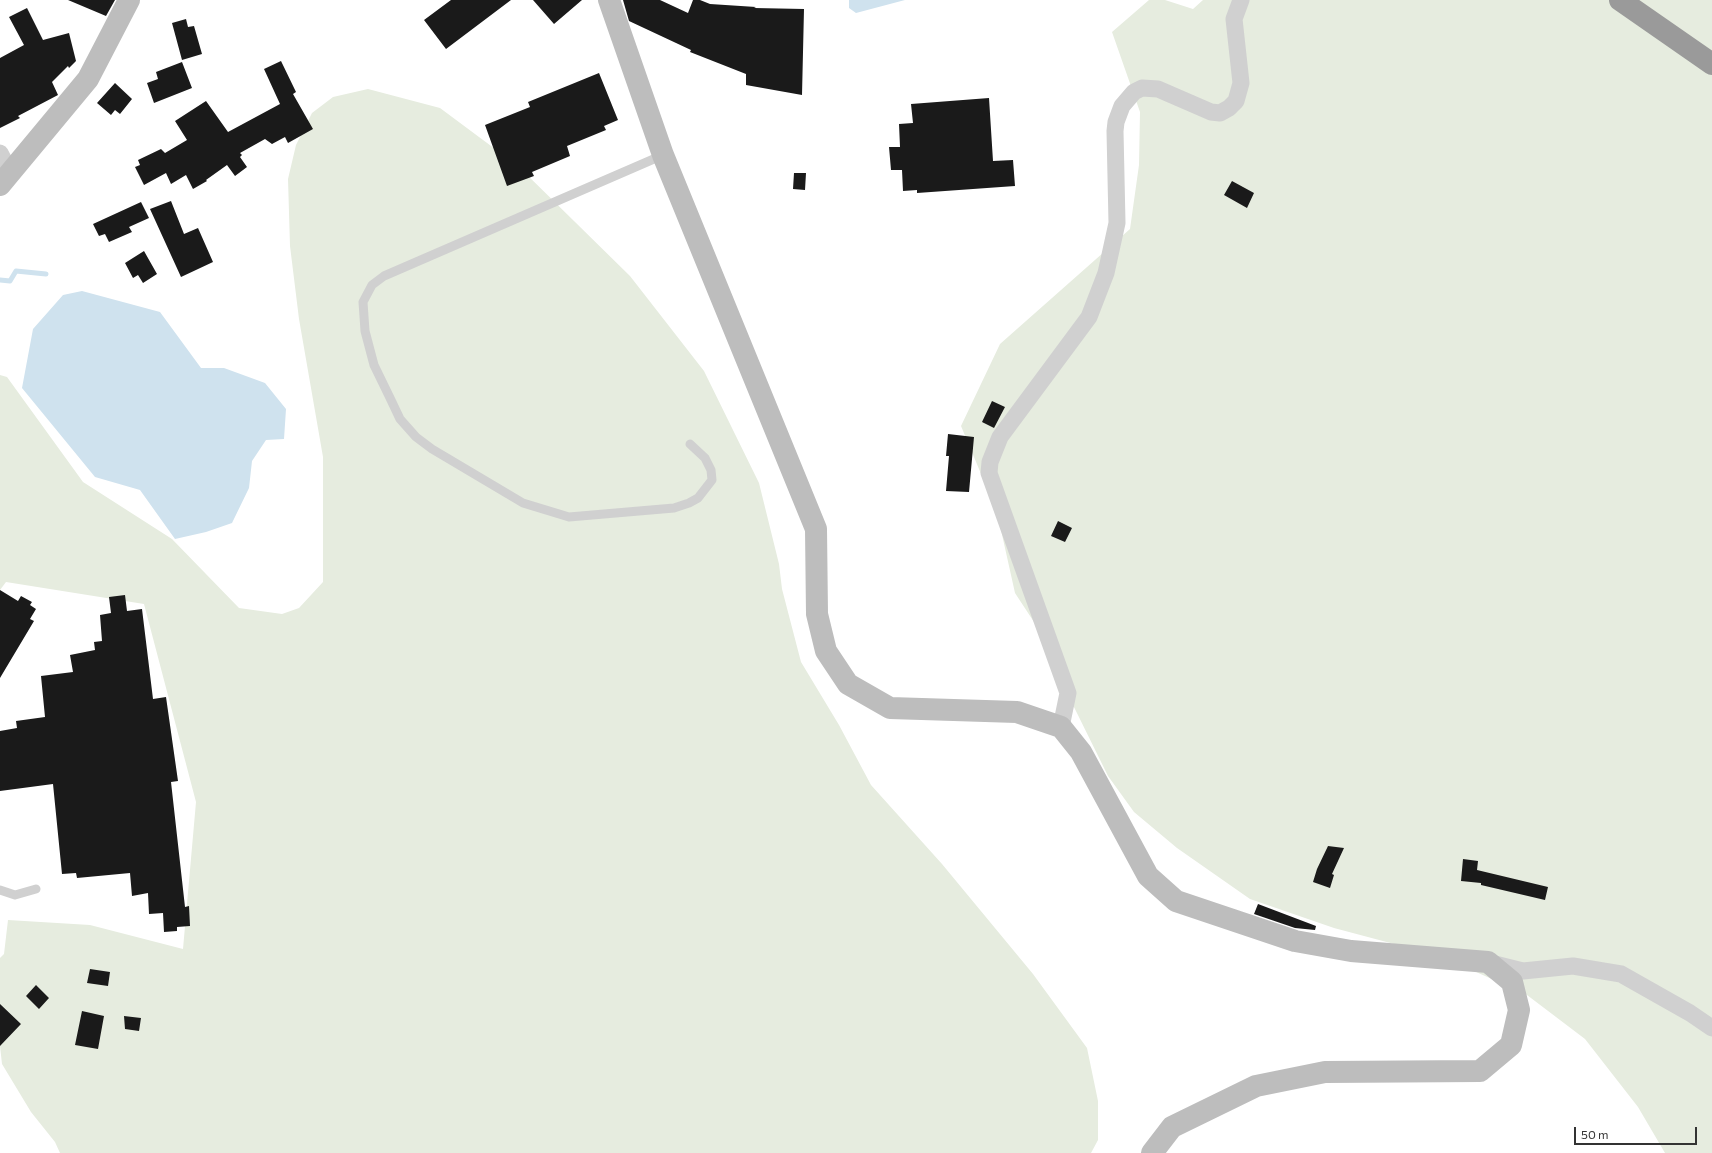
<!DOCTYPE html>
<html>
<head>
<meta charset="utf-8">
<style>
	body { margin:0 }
	#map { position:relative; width:1712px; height:1153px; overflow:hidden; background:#fff; font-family:Commissioner,sans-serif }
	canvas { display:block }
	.scale { position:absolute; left:1574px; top:1127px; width:123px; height:18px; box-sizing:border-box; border:2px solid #333; border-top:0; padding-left:5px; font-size:12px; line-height:14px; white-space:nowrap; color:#333; -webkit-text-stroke:3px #fff; paint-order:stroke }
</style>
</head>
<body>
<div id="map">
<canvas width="1712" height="1153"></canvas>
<div class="scale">50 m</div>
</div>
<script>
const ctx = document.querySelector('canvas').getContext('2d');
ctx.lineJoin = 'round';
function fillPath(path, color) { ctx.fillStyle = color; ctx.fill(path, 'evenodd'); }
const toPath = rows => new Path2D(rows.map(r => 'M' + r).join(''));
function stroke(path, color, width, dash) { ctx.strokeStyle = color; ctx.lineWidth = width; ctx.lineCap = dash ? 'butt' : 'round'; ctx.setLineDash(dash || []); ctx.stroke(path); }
fillPath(toPath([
	[1149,0,1165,0,1193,9,1203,0,1712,0,1712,1153,1665,1153,1638,1107,1585,1039,1527,995,1443,957,1334,928,1250,899,1177,848,1134,812,1108,776,1072,703,1051,648,1015,593,997,512,961,426,1000,344,1130,229,1139,165,1140,112,1112,32],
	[368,89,440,108,518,166,630,276,704,371,759,483,779,564,782,589,801,662,839,725,871,785,942,864,1033,974,1087,1048,1098,1101,1098,1140,1091,1153,60,1153,55,1142,31,1112,2,1064,0,1046,0,958,4,954,8,920,90,925,183,949,196,802,144,604,6,582,0,590,0,375,7,377,83,482,172,539,239,608,282,614,299,608,323,582,323,457,299,319,290,246,288,179,296,145,312,113,333,97]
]), '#e6ecdf');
fillPath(toPath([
	[849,0,905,0,856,13,849,8],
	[82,291,160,312,201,368,224,368,265,383,286,409,284,439,266,440,252,461,249,488,232,523,206,532,175,539,140,490,95,477,22,388,33,329,63,295]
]), '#cfe2ee');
stroke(toPath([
	[0,280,10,281,16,271,46,274]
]), '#cfe2ee', 5);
fillPath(toPath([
	[68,0,115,0,106,16],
	[451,0,511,0,446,49,424,20],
	[533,0,582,0,554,24],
	[623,0,660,0,688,13,693,0,700,0,710,4,756,7,754,8,804,9,802,95,746,85,746,74,690,52,691,50,629,21],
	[27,8,43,40,69,33,76,61,69,68,68,66,52,82,58,95,18,116,20,118,0,128,0,58,24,45,9,17],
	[186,19,188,27,194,26,202,54,182,60,172,23],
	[281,61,296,92,293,94,313,129,288,143,285,137,272,144,265,139,240,153,242,155,240,157,247,167,235,176,227,165,206,180,207,181,193,189,186,175,171,184,166,173,144,185,135,167,140,165,138,160,161,149,165,153,187,140,175,121,206,101,228,132,280,104,264,69],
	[182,62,192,88,154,103,147,83,158,79,156,72],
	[599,73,618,120,604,126,606,130,567,146,570,156,532,172,534,176,507,186,485,125,530,107,528,102],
	[115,83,132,99,120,114,115,110,111,115,97,103],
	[989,98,993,161,1013,160,1015,186,917,193,917,190,903,191,902,170,891,170,889,147,900,147,899,124,913,123,911,104],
	[794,173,806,173,805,190,793,189],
	[1232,181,1254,193,1247,208,1224,195],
	[171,201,184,234,198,228,213,262,181,277,150,209],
	[141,202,149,218,129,227,132,232,109,242,105,234,99,236,93,224],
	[144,251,157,274,143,283,138,275,133,278,125,263],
	[992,401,1005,407,994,428,982,422],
	[948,434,974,437,969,492,946,491,949,456,946,456],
	[1058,521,1072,528,1065,542,1051,536],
	[0,590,18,601,21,596,32,602,30,605,36,609,30,619,34,621,0,678],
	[125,595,127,611,142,609,153,699,166,697,178,781,171,782,185,907,189,906,190,926,177,927,177,931,164,932,163,913,149,914,148,893,132,896,130,873,77,878,76,873,62,874,53,784,0,791,0,731,17,728,16,721,45,717,41,676,73,672,70,655,95,650,94,642,102,641,100,615,111,613,109,597],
	[1328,846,1344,848,1332,874,1334,875,1330,888,1313,882,1317,869],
	[1463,859,1478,861,1477,870,1548,887,1545,900,1481,885,1481,883,1461,881],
	[1258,904,1316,926,1315,930,1295,928,1254,914],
	[90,969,110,972,108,986,87,983],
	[36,985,49,998,39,1009,26,996],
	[0,1004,21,1024,0,1046],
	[82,1011,104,1016,98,1049,75,1045],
	[124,1016,141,1018,139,1031,125,1029]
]), '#1a1a1a');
stroke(toPath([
	[663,155,384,276,372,285,363,302,365,331,374,365,391,400,400,419,416,437,432,449,523,503,569,517,674,508,689,503,698,498,712,480,711,470,705,458,690,444],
	[0,890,15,895,36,889]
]), '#d0d0d0', 9);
stroke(toPath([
	[0,153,10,172],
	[1061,727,1068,693,989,473,990,462,1000,437,1089,317,1106,273,1117,223,1115,131,1116,122,1122,106,1134,92,1142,88,1158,89,1211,112,1220,113,1229,108,1236,101,1241,83,1234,19,1241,0],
	[1491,963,1523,971,1573,966,1621,974,1690,1013,1712,1028]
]), '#d0d0d0', 17);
stroke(toPath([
	[609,0,663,155,816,529,817,614,826,651,848,684,890,708,1017,712,1061,727,1081,752,1148,876,1176,901,1295,941,1351,951,1488,962,1512,982,1519,1010,1511,1045,1480,1071,1325,1072,1256,1086,1172,1127,1152,1153],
	[0,185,88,79,129,0]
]), '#bdbdbd', 22);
stroke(toPath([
	[1620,0,1712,64]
]), '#9a9a9a', 22);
</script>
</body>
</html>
